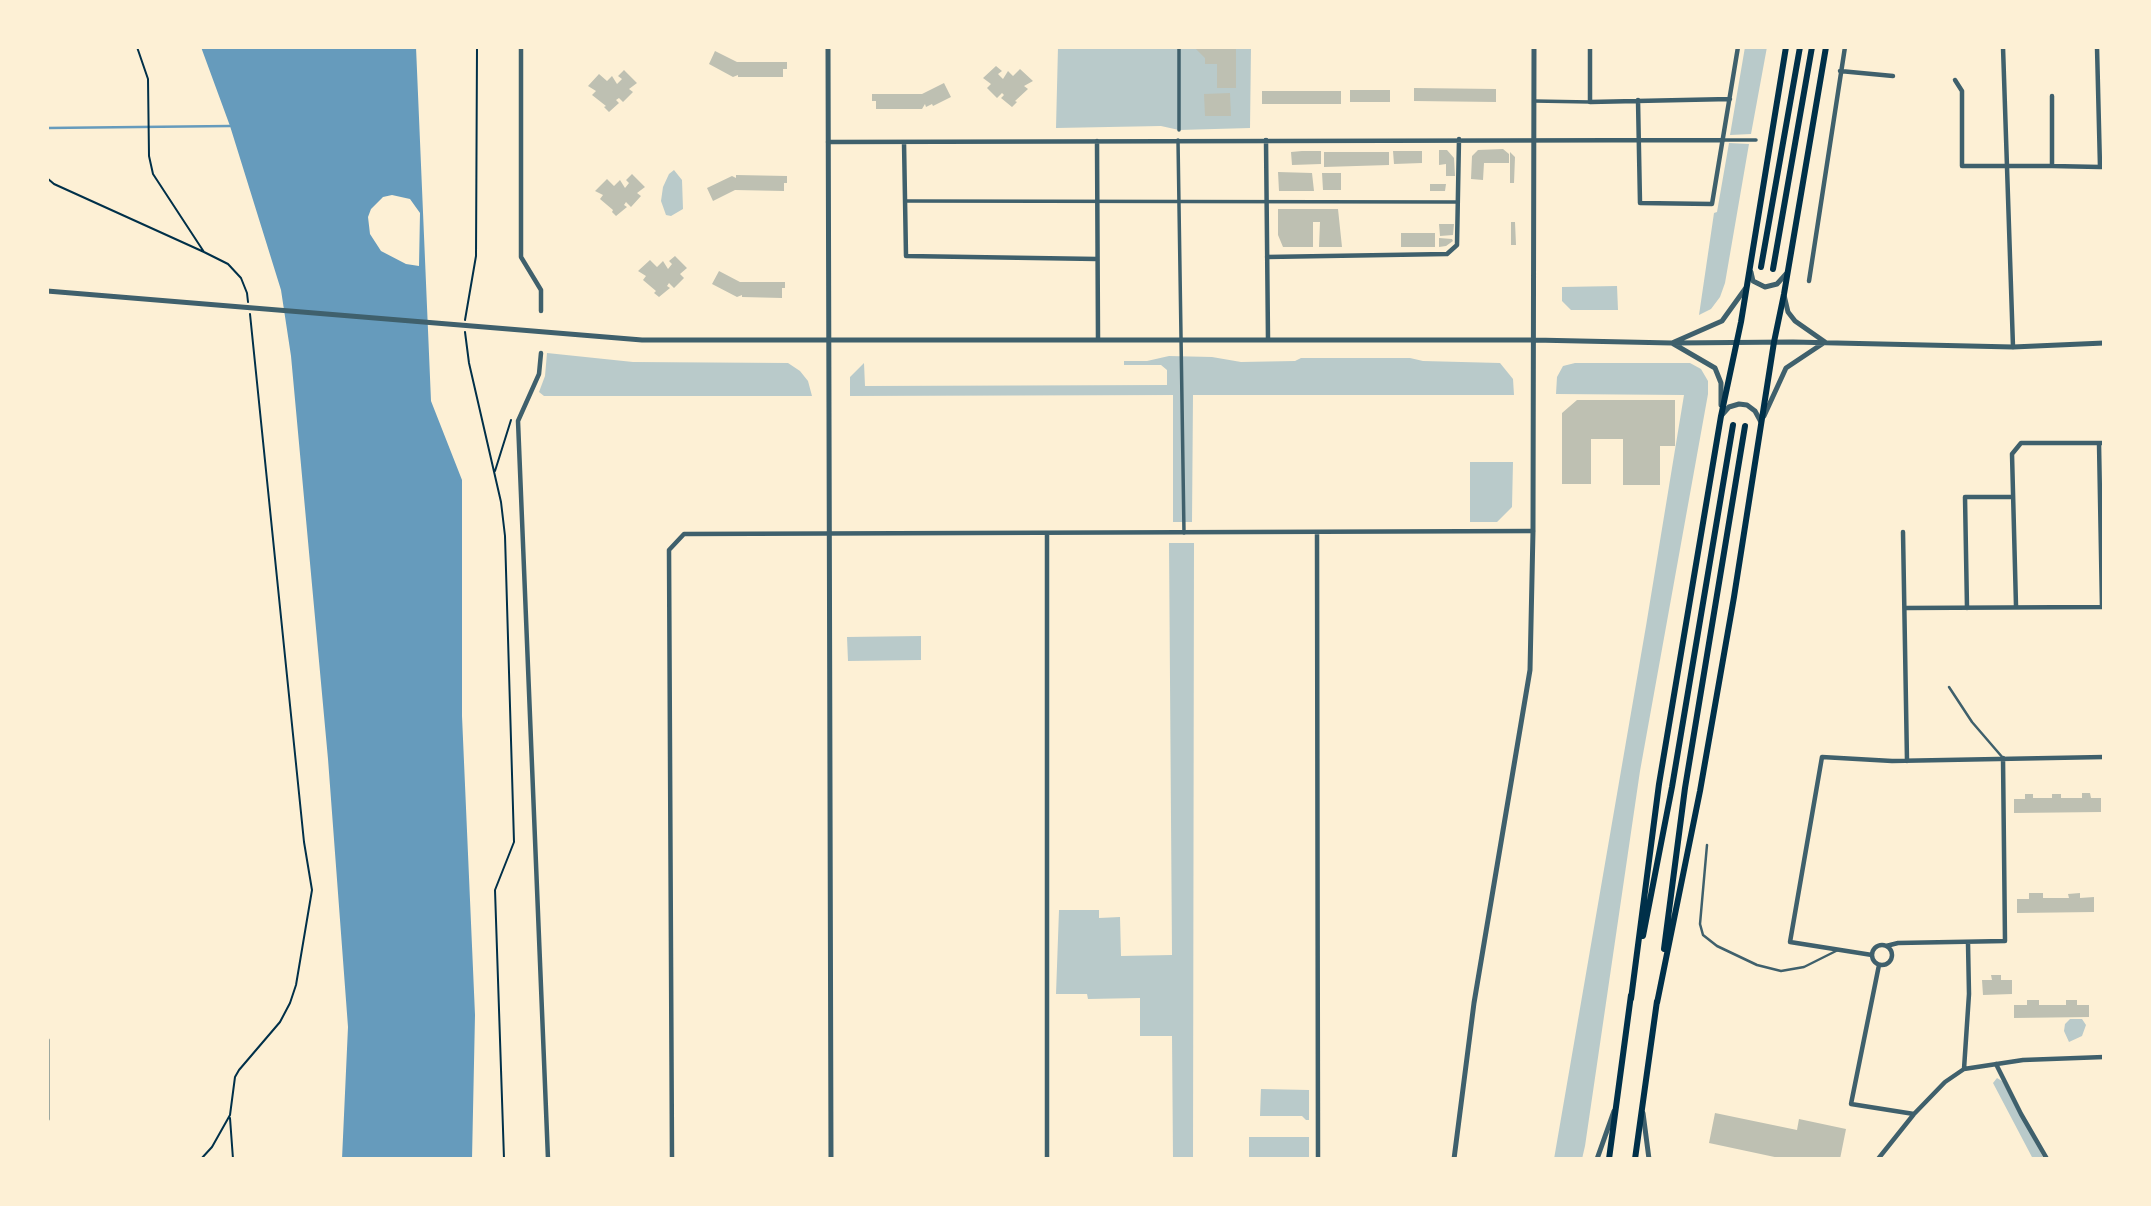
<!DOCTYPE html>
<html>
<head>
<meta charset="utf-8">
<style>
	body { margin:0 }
	#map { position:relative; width:2151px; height:1206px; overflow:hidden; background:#fdf0d5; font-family:Manrope,sans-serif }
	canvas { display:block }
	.frame { position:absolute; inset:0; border:49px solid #fdf0d5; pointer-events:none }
</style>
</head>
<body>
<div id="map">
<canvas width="2151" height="1206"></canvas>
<div class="frame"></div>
</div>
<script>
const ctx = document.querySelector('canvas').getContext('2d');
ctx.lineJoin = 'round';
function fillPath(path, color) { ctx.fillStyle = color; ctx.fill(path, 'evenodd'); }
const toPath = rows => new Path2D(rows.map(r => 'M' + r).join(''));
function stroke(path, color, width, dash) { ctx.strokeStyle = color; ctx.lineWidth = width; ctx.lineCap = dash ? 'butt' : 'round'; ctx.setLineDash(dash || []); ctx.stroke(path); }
fillPath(toPath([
	[1058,47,1251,47,1250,128,1179,130,1161,126,1056,128],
	[1745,47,1767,47,1751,134,1730,135],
	[1729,143,1749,144,1725,283,1720,297,1711,309,1699,315,1714,213,1717,212],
	[674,170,682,180,683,209,671,216,666,215,661,201,663,187,669,174],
	[1617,286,1618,310,1571,310,1562,301,1562,287],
	[547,353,633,362,788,363,800,371,808,381,812,396,544,396,539,392,545,376],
	[1169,356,1212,357,1241,362,1295,361,1301,358,1410,358,1423,361,1500,363,1513,379,1514,395,1193,395,1192,522,1173,522,1173,395,850,396,850,377,864,363,865,386,1167,385,1167,370,1161,365,1124,365,1124,361,1147,361],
	[1575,363,1690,363,1701,369,1708,381,1708,394,1640,771,1585,1146,1582,1159,1554,1159,1646,626,1684,395,1556,394,1557,377,1563,366],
	[1470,462,1513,462,1512,507,1497,522,1470,522],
	[1169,543,1194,543,1193,1159,1173,1159,1172,1036,1140,1036,1140,998,1088,999,1087,994,1056,994,1059,910,1099,910,1099,918,1120,917,1121,956,1172,955],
	[921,636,921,660,848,661,847,637],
	[2070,1019,2082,1019,2086,1025,2082,1036,2069,1042,2064,1031,2065,1024],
	[1997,1078,2002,1081,2044,1159,2033,1159,1993,1083],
	[1261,1089,1309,1090,1309,1120,1306,1120,1302,1116,1260,1116],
	[1249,1137,1309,1137,1309,1158,1249,1159]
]), '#b9caca');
fillPath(toPath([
	[201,47,416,47,431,401,462,480,462,716,475,1015,472,1159,342,1159,348,1027,328,759,291,356,281,290,230,126],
	[392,195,410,199,420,213,419,266,406,264,381,251,370,234,368,217,371,209,383,197]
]), '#669bbc');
stroke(toPath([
	[47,128,230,126]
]), '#669bbc', 2.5);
fillPath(toPath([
	[1194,47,1236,47,1236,88,1217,88,1217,64,1205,64,1205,58],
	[715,51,737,62,787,62,787,69,783,69,783,77,738,77,738,75,733,77,709,64],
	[996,66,1002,71,998,74,1003,79,1008,71,1013,76,1020,69,1033,81,1024,86,1028,89,1015,101,1017,102,1012,107,1001,98,1004,95,1002,93,997,98,987,88,991,84,983,78],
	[624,70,637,83,629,89,633,92,623,102,619,98,616,100,619,103,609,112,604,107,606,106,592,95,596,91,588,86,599,74,607,81,612,76,617,84,622,79,618,76],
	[944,83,951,97,933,106,932,104,926,107,925,104,922,109,876,109,876,101,872,101,872,94,922,94],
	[1414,88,1496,89,1496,102,1414,101],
	[1350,90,1390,90,1390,102,1350,102],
	[1262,91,1341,91,1341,104,1262,104],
	[1230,93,1231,116,1205,116,1204,94],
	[1503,149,1509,154,1509,163,1484,163,1483,180,1471,179,1472,156,1478,150],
	[1439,150,1447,150,1454,158,1455,176,1446,176,1446,164,1439,165],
	[1302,151,1321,151,1321,164,1292,165,1291,152],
	[1393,151,1422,151,1422,163,1394,164],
	[1324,152,1389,152,1389,165,1324,167],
	[1510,152,1515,157,1514,183,1510,183],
	[1278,172,1312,173,1314,191,1279,191],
	[1322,173,1341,173,1341,190,1323,190],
	[632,174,645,187,637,193,641,196,631,207,626,202,624,205,627,207,616,216,612,212,613,210,600,199,603,195,595,191,607,179,614,186,620,180,625,188,629,183,626,180],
	[736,175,787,176,787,183,784,183,784,191,735,190,713,201,707,188,732,176,736,178],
	[1430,184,1446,184,1445,191,1430,191],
	[1278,209,1338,209,1342,247,1319,247,1320,222,1313,222,1313,247,1283,247,1278,235],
	[1511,222,1515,222,1516,245,1511,245],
	[1439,224,1454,224,1453,235,1440,236],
	[1401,233,1435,233,1435,247,1401,247],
	[1439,238,1452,239,1453,241,1446,246,1439,247],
	[675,256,687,268,680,274,684,278,674,288,669,283,667,286,670,288,659,297,654,293,656,291,643,280,646,276,638,271,650,260,657,267,663,261,668,269,672,264,669,261],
	[719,271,740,282,785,282,785,288,782,288,782,298,742,297,742,295,737,297,712,284],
	[1577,400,1675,400,1675,446,1660,446,1660,485,1623,485,1623,439,1591,439,1591,484,1562,484,1562,413],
	[2082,793,2090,793,2091,798,2101,798,2101,812,2014,813,2014,799,2025,799,2025,794,2033,794,2033,798,2052,798,2052,794,2061,794,2061,798,2082,798],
	[2029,893,2043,893,2043,898,2069,898,2068,894,2080,893,2080,898,2094,897,2094,912,2017,913,2017,899,2029,899],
	[1991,975,2001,975,2001,980,2012,980,2012,994,1983,995,1982,980,1992,980],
	[2027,1000,2039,1000,2039,1005,2066,1005,2066,1000,2077,1000,2077,1005,2089,1005,2089,1017,2014,1018,2014,1005,2027,1005],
	[1715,1113,1797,1130,1799,1119,1846,1129,1840,1159,1784,1159,1709,1143]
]), '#bec0b2');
stroke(toPath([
	[137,47,148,79,149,156,153,174,204,252,228,264,241,278,247,293,248,302],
	[47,178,54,184,204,252],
	[465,320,476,256,477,47],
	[465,332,469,363,501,502,505,536,514,842,495,890,504,1159],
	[495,471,511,420],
	[230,1118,233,1159],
	[201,1159,212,1147,230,1115,235,1077,239,1070,280,1022,290,1003,296,985,312,890,304,842,250,314]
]), '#003049', 2);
stroke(toPath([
	[1949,687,1972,722,2003,758],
	[1707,845,1700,924,1703,935,1717,946,1757,965,1781,971,1804,967,1838,950]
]), '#3f606c', 2.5);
stroke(toPath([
	[1179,47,1179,130],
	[1534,101,1590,102],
	[1178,140,1184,533],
	[1723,140,1756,140],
	[905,201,1457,202]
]), '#3f606c', 3.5);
stroke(toPath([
	[521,47,521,257,541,290,541,311],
	[1590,47,1590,102,1730,99],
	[2003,47,2013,347],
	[2097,47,2100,167,2104,167],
	[1840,71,1893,76],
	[1955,80,1962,91,1962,166,2052,166,2052,96],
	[1638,100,1640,203,1712,204,1738,47],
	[1266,140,1268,339],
	[1097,141,1098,339],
	[828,142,1723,140],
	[904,142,906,256,1097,259],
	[2052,166,2100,167],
	[1267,257,1447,254,1457,245,1459,139],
	[1809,281,1845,47],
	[541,353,539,374,518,421,548,1159],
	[2099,443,2102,607],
	[1317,532,1318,1159],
	[1903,532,1907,761],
	[1047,534,1047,1159],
	[2016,606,2012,454,2021,443,2104,443],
	[1905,608,2104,607],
	[1967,608,1965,497,2012,497],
	'1872 955a10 10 0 1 1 20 0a10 10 0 1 1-20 0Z',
	[1886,946,1898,943,2005,941,2003,758],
	[1872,955,1790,942,1822,757,1892,761,2104,757],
	[1879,965,1851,1104,1914,1114],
	[1996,1064,2021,1114,2047,1159],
	[1964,1069,1969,994,1968,943],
	[672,1159,669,550,684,534,1533,531],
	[1878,1159,1914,1114,1945,1082,1964,1069,2023,1060,2104,1057]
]), '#3f606c', 4.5);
stroke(toPath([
	[828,47,831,1159],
	[1751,272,1753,281,1765,287,1777,284,1786,274],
	[47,291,642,340,1534,340,1672,343,1793,342,2013,347,2104,343],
	[1721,405,1721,383,1715,368,1672,343,1722,321,1745,289],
	[1721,416,1729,407,1739,404,1747,405,1755,411,1761,422],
	[1764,416,1786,368,1825,342,1795,321,1788,312,1784,295],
	[47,1040,47,1119],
	[1643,1113,1649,1159],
	[1454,1159,1474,1003,1530,670,1533,531,1534,47],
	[1597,1159,1614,1111]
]), '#3f606c', 5);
stroke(toPath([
	[1761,267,1800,47],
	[1773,269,1812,47],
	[1643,936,1672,787,1733,425],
	[1664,949,1685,788,1745,426],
	[1631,999,1659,784,1721,416,1741,322,1786,47],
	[1657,1003,1700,791,1734,597,1774,342,1784,294,1826,47],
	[1609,1159,1631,995],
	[1635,1159,1657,1001]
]), '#003049', 6);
</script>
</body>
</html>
